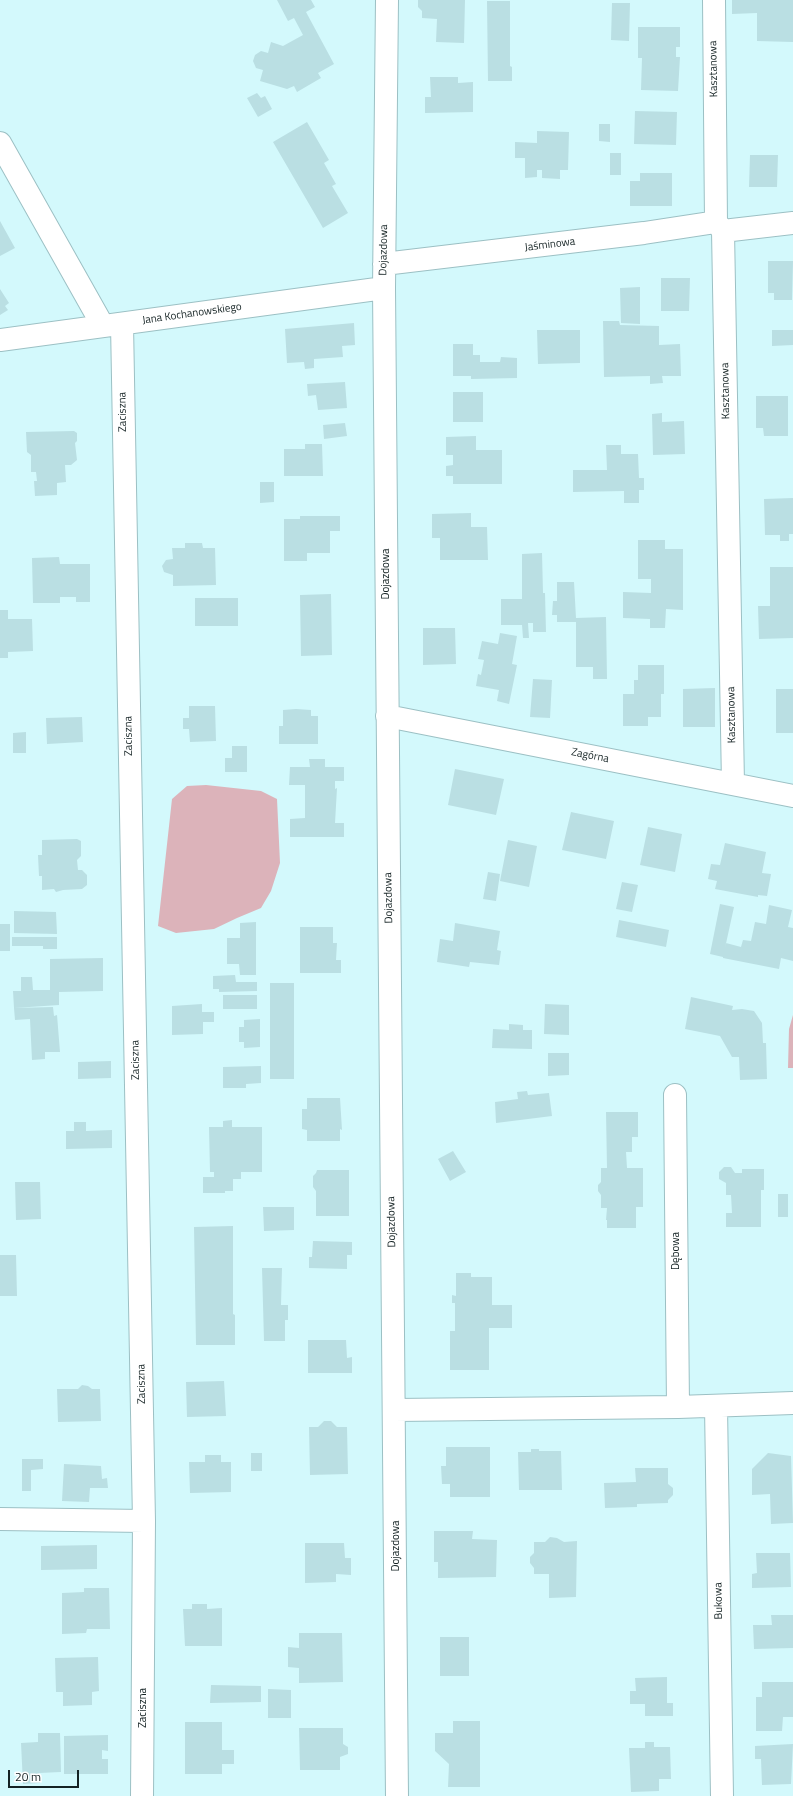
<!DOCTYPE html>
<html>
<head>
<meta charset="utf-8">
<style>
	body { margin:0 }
	#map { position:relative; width:793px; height:1796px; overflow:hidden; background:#d3f9fc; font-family:"Titillium Web",sans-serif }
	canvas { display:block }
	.scale { position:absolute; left:8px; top:1770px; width:71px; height:18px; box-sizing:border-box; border:2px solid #142223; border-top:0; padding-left:5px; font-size:12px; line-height:14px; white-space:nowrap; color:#142223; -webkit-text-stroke:3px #fff; paint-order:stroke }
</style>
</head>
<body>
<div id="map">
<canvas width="793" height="1796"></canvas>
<div class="scale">20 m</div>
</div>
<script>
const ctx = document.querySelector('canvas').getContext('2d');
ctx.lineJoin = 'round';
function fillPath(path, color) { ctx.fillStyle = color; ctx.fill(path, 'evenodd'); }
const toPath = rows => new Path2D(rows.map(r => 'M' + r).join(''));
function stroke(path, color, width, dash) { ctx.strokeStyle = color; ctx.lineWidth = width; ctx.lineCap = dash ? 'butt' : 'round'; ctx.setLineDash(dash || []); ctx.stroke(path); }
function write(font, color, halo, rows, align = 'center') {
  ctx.font = font + ' "Titillium Web",sans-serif'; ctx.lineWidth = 4; ctx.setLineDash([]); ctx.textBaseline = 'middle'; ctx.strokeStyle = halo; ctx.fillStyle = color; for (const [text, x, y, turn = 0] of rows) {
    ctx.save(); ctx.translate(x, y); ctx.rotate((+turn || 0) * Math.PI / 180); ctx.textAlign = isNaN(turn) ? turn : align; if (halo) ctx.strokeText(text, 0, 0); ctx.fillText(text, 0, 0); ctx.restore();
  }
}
fillPath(toPath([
	[206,785,261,791,277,799,280,863,271,891,261,908,237,918,214,929,176,933,158,926,172,799,187,786],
	[793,1015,793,1068,788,1068,789,1029]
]), '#dcb3ba');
fillPath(toPath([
	[277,0,311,0,315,7,306,12,334,64,318,73,321,78,297,92,294,86,287,89,260,81,263,70,256,68,253,61,255,55,261,51,268,53,271,42,283,46,303,35,294,18,288,21],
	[418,0,465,0,464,43,436,42,437,19,422,18,422,11,418,7],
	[732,0,793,0,793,42,757,41,757,13,732,14],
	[487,1,510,1,510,66,512,67,512,81,488,81],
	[612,3,630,3,629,41,611,40],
	[638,27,680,27,680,47,676,47,676,57,680,57,678,91,641,90,642,58,638,58],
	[430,77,458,77,458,83,473,82,473,112,425,113,425,97,431,97],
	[257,93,261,98,265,96,272,109,258,117,247,98],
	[635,111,677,112,676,145,634,144],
	[307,122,329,160,324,163,336,184,332,186,348,213,323,228,273,142],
	[599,124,610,124,610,142,599,141],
	[537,131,569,132,568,170,560,170,560,179,542,178,542,170,537,170,537,177,525,178,525,158,515,158,515,142,537,143],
	[610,153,621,153,621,175,610,175],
	[750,155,778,155,777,187,749,187],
	[640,173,672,173,672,206,630,206,630,181,640,181],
	[0,221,15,248,0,256],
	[768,261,793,261,792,300,774,300,774,293,768,293],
	[661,278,690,278,689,311,661,311],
	[640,287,640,324,621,323,620,288],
	[0,289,9,303,5,306,8,310,0,315],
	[603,321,619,321,620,325,659,326,659,345,680,344,681,376,662,376,663,383,650,384,650,376,604,377],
	[354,323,355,345,342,346,343,357,314,359,314,368,305,369,304,362,287,363,285,329],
	[537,330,580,330,580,363,538,364],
	[772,330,793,330,793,345,772,346],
	[453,344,473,344,473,355,480,355,480,362,500,362,501,357,517,358,517,378,471,379,471,376,453,376],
	[345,382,347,408,318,410,316,395,308,396,307,384],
	[453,392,483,392,483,422,453,422],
	[756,396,788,396,788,436,764,436,763,428,756,428],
	[662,413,662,422,684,421,685,454,653,455,652,414],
	[345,423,347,436,324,439,323,425],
	[74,431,77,433,77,441,75,443,77,460,71,465,65,465,66,482,57,483,57,495,35,496,34,481,37,481,36,472,31,472,31,455,27,452,26,432],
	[476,436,476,450,502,450,502,484,453,484,453,476,446,476,446,466,453,465,453,455,446,455,446,437],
	[305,444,322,444,323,476,284,476,284,449,305,449],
	[606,445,621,445,621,454,638,454,639,478,644,478,644,490,639,490,639,503,624,503,624,491,573,492,573,470,607,470],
	[260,482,274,482,274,502,260,503],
	[793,498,793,534,789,534,789,541,780,541,780,535,765,535,764,499],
	[471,513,471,527,487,527,488,560,440,560,440,538,432,538,432,514],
	[300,516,340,516,340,531,330,531,330,553,307,553,307,561,284,561,284,519,300,519],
	[638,540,665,540,665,549,683,549,683,610,666,609,665,628,650,628,650,619,623,618,623,592,651,593,651,579,638,579],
	[185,543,202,543,203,548,215,548,216,585,173,586,173,575,164,572,162,566,166,560,173,559,172,548,185,548],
	[542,553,543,593,545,593,546,632,533,632,533,623,528,623,529,638,523,638,522,625,501,625,501,599,522,599,522,554],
	[59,557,60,564,90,564,90,602,76,602,76,597,60,597,60,603,33,603,32,558],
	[770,567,793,567,793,638,759,639,758,606,770,606],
	[557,582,574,582,576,618,606,617,607,679,593,679,593,667,576,667,576,622,557,622,557,615,552,615,553,601,557,601],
	[331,594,332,655,301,656,300,595],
	[195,598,238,598,238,626,195,626],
	[0,610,8,610,8,619,32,619,33,651,8,652,8,658,0,658],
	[423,628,455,628,456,664,423,665],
	[500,633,517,636,512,664,517,665,509,704,497,701,499,690,476,686,478,674,481,675,484,660,478,659,482,641,498,644],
	[638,665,664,665,664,694,661,694,661,717,648,717,648,726,623,726,623,694,634,694,634,680,638,680],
	[533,679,552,680,550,718,530,717],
	[715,688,715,727,683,727,683,689],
	[776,689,793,689,793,733,776,733],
	[189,706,215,706,216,741,190,742,189,729,183,729,183,718,189,718],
	[296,709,311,710,311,716,318,716,318,744,279,744,279,726,283,726,283,710],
	[82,717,83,742,47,744,46,718],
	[26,732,26,753,13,753,13,733],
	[232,746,247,746,247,772,225,772,225,758,232,758],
	[309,759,325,759,325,767,344,767,344,781,335,781,335,789,337,788,335,823,344,823,344,837,290,837,290,819,305,818,305,785,289,785,290,767,310,767],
	[455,769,504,779,496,815,448,805],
	[571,812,614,821,606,859,562,850],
	[648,827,682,834,675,872,640,865],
	[77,839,81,841,81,856,77,860,78,870,82,870,87,875,87,885,82,889,63,890,56,892,54,889,42,890,42,876,39,876,38,855,42,855,42,840],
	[508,840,537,846,529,887,500,881],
	[725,843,766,852,762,873,771,874,767,896,758,895,758,897,715,889,717,881,708,879,711,864,720,865],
	[488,872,500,874,496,901,483,899],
	[622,882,638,885,632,912,616,909],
	[720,904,734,907,725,948,726,943,741,947,743,940,751,941,755,922,766,924,769,905,792,910,788,927,793,928,793,961,781,958,779,969,723,958,723,957,710,954],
	[14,911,56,912,57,934,14,933],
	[619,920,669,930,666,947,616,937],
	[256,922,256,975,240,975,239,964,227,964,227,938,240,938,240,923],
	[455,923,500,931,497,950,501,951,499,965,470,962,469,967,437,962,440,939,453,941],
	[0,924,10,924,10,951,0,951],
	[300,927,333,927,333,943,337,943,336,960,341,960,341,973,300,973],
	[12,937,57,937,57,949,43,949,43,946,12,946],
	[103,958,103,991,59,992,59,1005,14,1008,13,991,21,991,21,977,32,977,33,990,50,990,50,959],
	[235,975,236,982,257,982,257,991,219,992,219,989,213,989,213,976],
	[270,983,294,983,294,1079,270,1079],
	[223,995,257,995,257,1009,223,1009],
	[691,997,733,1006,732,1010,742,1009,754,1011,762,1023,763,1043,766,1043,767,1079,740,1080,739,1057,732,1057,720,1036,685,1029],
	[202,1004,202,1012,214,1012,214,1022,203,1022,203,1034,172,1035,172,1006],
	[545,1004,569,1005,569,1035,544,1034],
	[53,1007,54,1016,57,1015,60,1052,45,1052,45,1059,32,1060,30,1019,15,1020,14,1008],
	[260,1019,260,1047,244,1048,244,1042,239,1042,239,1027,244,1027,244,1020],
	[509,1024,523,1025,523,1030,532,1030,532,1049,492,1048,493,1029,509,1030],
	[548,1053,569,1053,569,1075,548,1076],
	[111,1061,111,1078,78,1079,78,1062],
	[261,1066,261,1083,246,1084,246,1088,223,1088,223,1067],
	[527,1091,528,1095,549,1093,552,1116,496,1123,495,1102,518,1099,517,1092],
	[307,1098,340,1098,342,1130,340,1129,340,1141,307,1141,307,1130,302,1129,302,1109,307,1109],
	[606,1112,638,1112,638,1137,632,1137,632,1152,626,1152,627,1168,643,1168,643,1207,636,1207,636,1228,607,1228,607,1220,606,1220,607,1208,601,1208,601,1195,598,1191,598,1185,601,1182,601,1168,607,1168],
	[232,1120,232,1127,262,1127,262,1172,241,1172,241,1179,233,1179,233,1191,225,1191,225,1193,203,1193,203,1177,214,1177,214,1172,210,1172,209,1127,223,1127,223,1121],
	[74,1122,86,1122,86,1131,112,1130,112,1148,66,1149,66,1131,74,1131],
	[453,1151,466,1172,450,1181,438,1159],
	[724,1167,731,1167,735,1173,742,1173,742,1169,764,1169,764,1190,761,1190,761,1227,726,1227,726,1213,732,1213,731,1195,726,1195,726,1183,719,1179,719,1172],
	[317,1170,349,1170,349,1216,316,1216,316,1191,313,1187,313,1176,316,1173],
	[15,1182,40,1182,41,1219,16,1220],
	[778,1194,788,1194,788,1217,778,1217],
	[263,1207,294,1207,294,1230,264,1231],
	[233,1226,233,1314,235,1315,235,1345,196,1345,194,1227],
	[313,1241,352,1242,352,1255,347,1255,347,1269,309,1268,309,1257,312,1257],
	[0,1255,16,1255,17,1296,0,1296],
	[262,1268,282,1268,281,1305,288,1305,288,1320,285,1320,285,1341,264,1341],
	[456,1273,471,1273,471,1277,492,1277,492,1305,512,1305,512,1328,489,1328,489,1370,450,1370,450,1331,455,1331,455,1303,452,1303,452,1295,456,1296],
	[308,1340,346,1340,347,1358,352,1357,352,1373,308,1373],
	[224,1381,226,1416,187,1417,186,1382],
	[82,1385,88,1386,92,1389,100,1389,101,1421,58,1422,57,1389,78,1389],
	[324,1421,331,1421,337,1427,347,1427,348,1474,310,1475,309,1427,318,1427],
	[446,1447,490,1447,490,1497,450,1497,450,1484,442,1484,441,1466,446,1466],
	[531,1449,539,1449,539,1451,561,1451,562,1490,519,1490,518,1452,531,1452],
	[251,1453,262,1453,262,1471,251,1471],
	[768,1453,791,1456,793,1523,771,1524,770,1494,752,1495,752,1469],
	[205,1455,221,1455,221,1462,231,1462,231,1492,190,1493,189,1462,205,1462],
	[22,1459,43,1459,43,1469,31,1470,31,1491,22,1491],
	[64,1464,101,1466,102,1479,107,1478,108,1488,90,1488,89,1502,62,1501],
	[635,1468,668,1468,668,1484,673,1488,673,1495,668,1500,668,1503,637,1504,637,1507,605,1508,604,1483,636,1482],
	[434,1531,473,1531,472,1539,497,1540,496,1577,438,1578,438,1562,434,1562],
	[550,1537,557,1538,564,1542,577,1541,576,1597,549,1598,549,1574,534,1574,534,1568,530,1563,530,1557,534,1553,534,1542,545,1542],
	[305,1543,344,1543,345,1558,351,1558,351,1575,336,1574,336,1582,305,1583],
	[97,1545,97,1569,41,1570,41,1546],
	[756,1553,790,1553,791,1587,752,1588,752,1574,757,1573],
	[84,1588,109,1588,110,1629,87,1629,86,1633,62,1634,62,1593,84,1592],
	[192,1604,207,1604,207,1609,222,1608,222,1646,185,1646,183,1609,192,1609],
	[771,1615,793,1615,793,1648,754,1649,753,1625,772,1625],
	[299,1633,342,1633,343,1682,299,1683,299,1668,288,1667,288,1647,299,1648],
	[440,1637,469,1637,469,1676,440,1676],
	[98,1657,99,1691,92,1692,92,1705,63,1706,63,1692,56,1692,55,1658],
	[667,1677,667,1703,673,1703,673,1716,645,1716,645,1704,630,1704,630,1691,636,1691,635,1678],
	[762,1682,793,1682,793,1717,783,1717,782,1731,756,1731,756,1697,762,1697],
	[211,1685,261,1686,261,1702,210,1703],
	[268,1689,291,1690,291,1718,268,1718],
	[453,1721,480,1721,480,1787,448,1787,449,1764,435,1751,435,1733,453,1733],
	[185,1722,222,1722,222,1750,234,1750,234,1764,222,1764,222,1774,185,1774],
	[299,1728,343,1728,343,1744,348,1747,348,1754,340,1757,340,1770,300,1770],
	[38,1733,60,1733,61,1772,39,1773,40,1783,23,1784,21,1743,38,1742],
	[108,1735,108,1751,102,1750,102,1759,108,1759,108,1774,64,1774,64,1736],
	[645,1742,654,1742,654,1747,670,1747,671,1779,659,1779,659,1791,631,1792,629,1748,645,1748],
	[793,1744,791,1784,762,1785,761,1759,755,1759,755,1746]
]), '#badfe3');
const minor = toPath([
	[387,0,384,288,397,1796],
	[714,0,716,222,723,231,733,784],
	[0,143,103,326],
	[723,231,793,223],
	[384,264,644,233,716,222],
	[122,324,144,1521,142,1796],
	[0,340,384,288],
	[387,716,793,796],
	[675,1095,678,1407],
	[716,1406,722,1796],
	[395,1410,678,1407,793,1403],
	[0,1519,144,1521]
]);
stroke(minor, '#9cc0c4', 24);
stroke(minor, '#fff', 22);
write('11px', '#142223', '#fff', [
	["Kasztanowa",714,69,-91],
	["Jaśminowa",550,245,-7],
	["Dojazdowa",384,250,-89],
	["Jana Kochanowskiego",192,314,-8],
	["Kasztanowa",726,391,-91],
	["Zaciszna",123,412,-91],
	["Dojazdowa",386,574,-90],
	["Kasztanowa",732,715,-91],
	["Zaciszna",129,736,-91],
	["Zagórna",590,756,11],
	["Dojazdowa",389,898,-91],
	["Zaciszna",136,1060,-91],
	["Dojazdowa",392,1222,-91],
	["Dębowa",676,1251,-90],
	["Zaciszna",142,1384,-91],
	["Dojazdowa",396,1546,-90],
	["Bukowa",719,1601,-91],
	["Zaciszna",143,1708,-90]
]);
</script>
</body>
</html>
